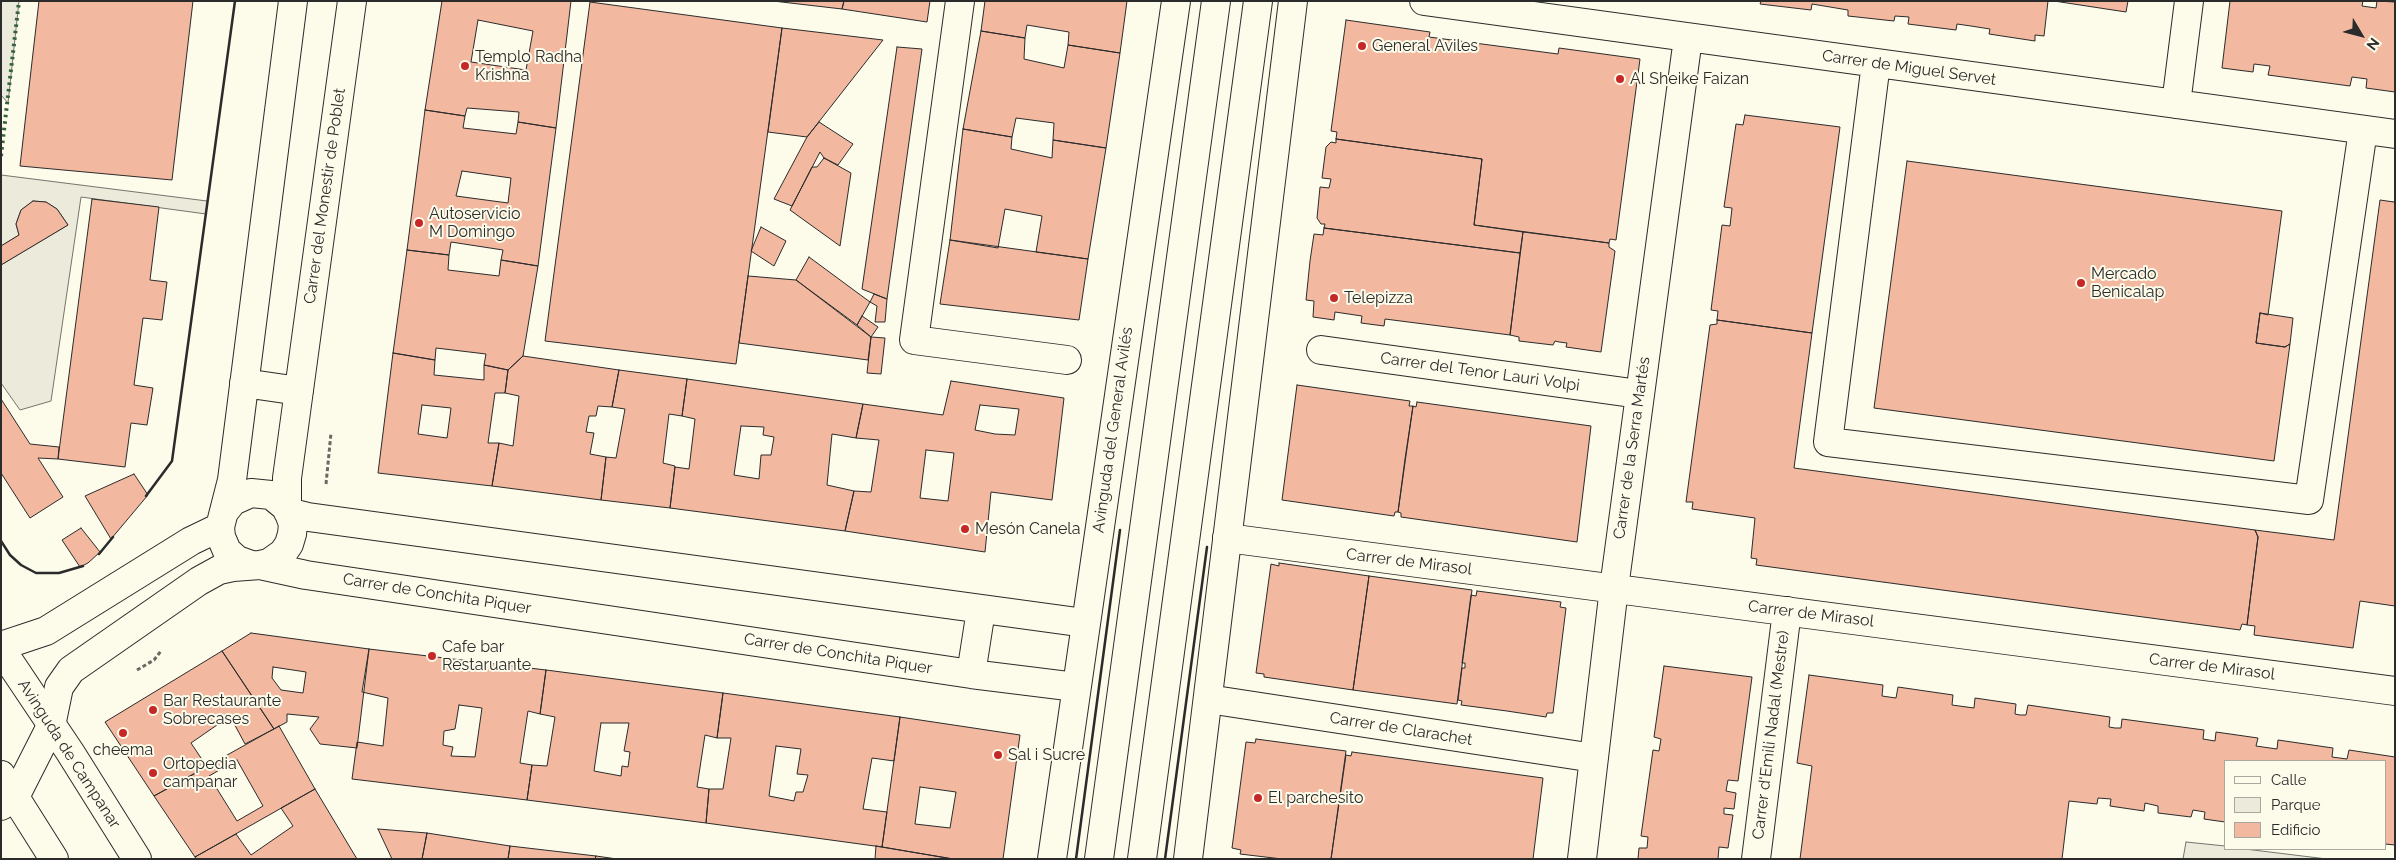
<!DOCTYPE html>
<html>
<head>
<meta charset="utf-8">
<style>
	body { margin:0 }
	#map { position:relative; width:2396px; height:860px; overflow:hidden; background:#fdfbea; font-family:Raleway,sans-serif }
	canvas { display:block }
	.frame { position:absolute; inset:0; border:2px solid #2b2b2b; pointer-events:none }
	.legend { position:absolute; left:2224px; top:760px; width:162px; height:90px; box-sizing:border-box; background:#fdfbea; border:1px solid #a9a89e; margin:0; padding:6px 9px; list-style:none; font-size:15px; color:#2b2b2b }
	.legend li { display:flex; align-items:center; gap:10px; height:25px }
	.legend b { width:25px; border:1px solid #a9a89e }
	.north { position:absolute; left:2336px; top:10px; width:50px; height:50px; -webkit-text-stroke:4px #fdfbea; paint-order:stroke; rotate:127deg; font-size:14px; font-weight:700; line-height:20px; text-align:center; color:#2b2b2b }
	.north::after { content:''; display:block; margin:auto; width:18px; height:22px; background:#2b2b2b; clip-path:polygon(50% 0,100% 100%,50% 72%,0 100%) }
</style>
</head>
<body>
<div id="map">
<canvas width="2396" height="860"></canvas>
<div class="frame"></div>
<ul class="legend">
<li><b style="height:6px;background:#fdfbea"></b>Calle</li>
<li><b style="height:14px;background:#ecebdb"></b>Parque</li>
<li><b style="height:14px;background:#f2b8a0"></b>Edificio</li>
</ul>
<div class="north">N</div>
</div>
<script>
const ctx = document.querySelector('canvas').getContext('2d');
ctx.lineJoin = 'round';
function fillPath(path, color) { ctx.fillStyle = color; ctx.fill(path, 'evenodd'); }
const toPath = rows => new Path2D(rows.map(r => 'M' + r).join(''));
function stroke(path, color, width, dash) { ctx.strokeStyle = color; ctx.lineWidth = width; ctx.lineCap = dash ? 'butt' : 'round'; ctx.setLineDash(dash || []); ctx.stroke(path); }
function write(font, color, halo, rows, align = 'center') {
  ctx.font = font + ' Raleway,sans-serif'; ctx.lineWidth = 4; ctx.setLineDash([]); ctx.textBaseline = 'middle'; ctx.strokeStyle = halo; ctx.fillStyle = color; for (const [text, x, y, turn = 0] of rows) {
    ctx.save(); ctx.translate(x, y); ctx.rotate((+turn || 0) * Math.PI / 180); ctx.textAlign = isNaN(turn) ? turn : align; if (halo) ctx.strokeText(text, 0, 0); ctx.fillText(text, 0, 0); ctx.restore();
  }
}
const green = toPath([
	[1,1,19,1,8,103,1,95,1,1],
	[1,175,207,201,206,214,81,197,51,401,20,410,1,383,1,265,68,225,57,209,46,202,33,201,21,210,16,224,19,235,1,246,1,175],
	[2186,842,2225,846,2225,849,2245,849,2327,859,2183,859,2186,842]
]);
fillPath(green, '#ecebdb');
stroke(green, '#74746e', 1);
const building = toPath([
	[39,1,193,1,172,180,20,166,39,1],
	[442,1,571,1,556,128,518,122,519,112,467,108,465,116,425,110,442,1],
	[478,20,533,31,526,70,471,62,478,20],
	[773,1,844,1,842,9,773,1],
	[844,1,930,1,927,22,842,9,844,1],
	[985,1,1127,1,1120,53,1068,45,1069,32,1027,25,1025,38,981,31,985,1],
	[1761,1,2048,1,2044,36,2035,35,2035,41,1989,34,1990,29,1971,26,1957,24,1956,30,1908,24,1909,17,1895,16,1894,21,1848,16,1848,10,1812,4,1811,10,1760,4,1761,1],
	[2054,1,2128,1,2126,12,2054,1],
	[2230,1,2363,1,2362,6,2376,8,2377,1,2395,2,2395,92,2366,88,2367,79,2352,77,2350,86,2268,75,2270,66,2254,64,2253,72,2222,68,2230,1],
	[590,2,782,28,736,364,545,341,590,2],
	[1346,20,1430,32,1429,37,1558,54,1559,48,1640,59,1616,240,1610,239,1609,243,1474,225,1482,159,1336,139,1337,132,1331,131,1346,20],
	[782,28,883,40,807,137,768,132,782,28],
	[981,31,1025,38,1024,59,1064,68,1068,45,1120,53,1106,148,1053,140,1054,123,1016,118,1012,137,963,129,981,31],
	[897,47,922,49,887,299,862,289,897,47],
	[425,110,465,116,463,128,516,134,518,122,556,128,538,266,501,260,503,250,451,242,449,255,407,250,425,110],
	[462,171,511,178,508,203,456,196,462,171],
	[1745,115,1840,127,1812,333,1717,320,1718,311,1711,310,1722,225,1730,226,1732,208,1724,207,1736,124,1743,125,1745,115],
	[819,122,853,144,838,165,824,158,820,152,792,206,774,199,807,137,819,122],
	[963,129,1012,137,1011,149,1052,158,1053,140,1106,148,1088,259,1036,252,1042,216,1005,209,998,248,950,240,963,129],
	[1336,139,1482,159,1474,225,1523,232,1520,253,1324,228,1325,224,1321,224,1317,218,1320,187,1329,188,1331,179,1322,178,1326,147,1331,142,1336,143,1336,139],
	[824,158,851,173,840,246,790,210,812,167,817,167,824,158],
	[1907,161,2282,211,2268,315,2260,313,2256,343,2285,347,2290,344,2274,461,1874,408,1907,161],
	[92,199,159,207,150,280,167,282,162,320,143,318,134,385,153,388,147,425,131,423,125,467,58,459,92,199],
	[2395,199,2395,606,2360,601,2353,648,2254,635,2255,626,2247,625,2258,537,2255,530,2334,540,2380,200,2394,202,2395,199],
	[33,201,46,202,57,209,68,225,1,265,1,246,19,235,16,224,21,210,33,201],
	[761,227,786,241,774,266,751,251,761,227],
	[1324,228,1520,253,1510,335,1385,319,1384,326,1361,323,1362,316,1335,312,1334,320,1313,317,1314,301,1306,300,1310,261,1314,234,1323,235,1324,228],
	[1523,232,1609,243,1609,247,1615,251,1601,352,1566,347,1567,343,1559,342,1555,341,1553,345,1519,341,1519,337,1510,335,1523,232],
	[950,240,1088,259,1079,320,940,304,950,240],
	[407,250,449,255,448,270,499,276,501,260,538,266,523,356,508,370,484,365,486,354,436,348,435,360,393,353,407,250],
	[809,257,870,302,857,325,796,280,809,257],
	[748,276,796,280,871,337,868,360,739,343,748,276],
	[874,294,887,299,885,322,875,322,877,306,870,302,874,294],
	[2260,313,2293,318,2290,344,2285,347,2256,343,2260,313],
	[862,316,878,327,871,337,857,325,862,316],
	[1717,320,1812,333,1794,468,2255,530,2258,537,2247,625,2242,624,2240,630,1756,565,1757,559,1751,558,1755,518,1692,509,1693,502,1686,502,1710,325,1717,324,1717,320],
	[871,337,885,338,881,374,867,373,871,337],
	[393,353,435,360,434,375,484,380,484,365,508,370,505,393,495,393,488,443,499,443,492,486,378,473,393,353],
	[422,405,451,408,447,438,418,434,422,405],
	[523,356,619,370,612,407,598,406,596,416,589,416,586,432,594,433,590,454,606,457,601,500,492,486,499,443,513,446,519,396,505,393,508,370,523,356],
	[619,370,687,379,682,416,669,414,663,463,675,466,670,508,601,500,606,457,616,458,625,409,612,407,619,370],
	[687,379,863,404,856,438,832,434,827,485,854,491,845,531,670,508,675,467,689,469,695,419,682,416,687,379],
	[741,426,764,427,763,435,774,437,771,455,761,455,759,479,734,475,741,426],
	[951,381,1064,398,1052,500,991,492,985,552,845,531,854,491,871,492,879,440,856,438,863,404,943,415,951,381],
	[980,405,1019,409,1015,435,995,434,975,430,980,405],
	[926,450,954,453,948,501,920,498,926,450],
	[1297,385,1410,401,1409,406,1413,406,1405,459,1398,512,1395,512,1394,516,1282,500,1297,385],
	[1,399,30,444,59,447,58,459,38,458,63,497,30,518,1,473,1,399],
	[1417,402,1591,426,1577,542,1401,517,1401,513,1398,512,1413,406,1416,407,1417,402],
	[134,474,148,495,111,539,85,496,134,474],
	[81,528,100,552,88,563,80,567,62,540,81,528],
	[1279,563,1369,576,1353,690,1264,677,1264,674,1256,673,1271,564,1279,566,1279,563],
	[1369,576,1472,590,1457,704,1353,690,1369,576],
	[1477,591,1561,602,1560,607,1566,608,1553,713,1547,713,1546,717,1507,711,1461,705,1462,701,1458,700,1462,668,1465,668,1465,663,1462,663,1471,595,1476,596,1477,591],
	[251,633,369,649,357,748,320,744,310,729,319,717,287,714,287,722,274,729,222,651,251,633],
	[273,667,306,672,303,693,281,690,272,678,273,667],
	[369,649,546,670,540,714,528,711,520,763,532,765,527,800,352,779,357,742,383,746,388,698,362,692,369,649],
	[459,705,482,708,475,757,451,756,453,747,443,745,444,731,455,729,459,705],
	[222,651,274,729,245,744,230,716,191,743,207,767,154,796,105,722,222,651],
	[1664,666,1752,677,1738,781,1728,780,1726,791,1736,793,1734,809,1724,808,1724,814,1733,815,1728,848,1719,847,1718,859,1638,859,1639,848,1647,848,1648,837,1641,836,1653,750,1659,751,1661,739,1654,737,1664,666],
	[546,670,723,693,717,738,705,735,697,787,709,789,706,823,527,800,532,765,547,766,555,717,540,714,546,670],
	[601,723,629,723,624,751,630,752,628,767,622,766,621,776,594,771,601,723],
	[1809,675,1883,685,1882,696,1896,698,1898,687,1953,695,1952,705,1974,708,1975,698,2016,704,2015,714,2020,715,2026,715,2028,705,2110,717,2109,727,2115,728,2121,728,2122,719,2204,730,2203,739,2215,741,2216,732,2258,738,2256,746,2277,749,2278,740,2333,748,2332,757,2347,759,2349,750,2395,757,2395,845,2385,844,2385,761,2225,761,2225,822,2204,819,2205,812,2193,810,2191,817,2158,813,2158,806,2145,803,2144,811,2110,806,2111,799,2098,798,2097,804,2069,801,2062,859,1800,859,1812,766,1797,763,1809,675],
	[723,693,900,717,894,761,872,758,863,809,887,812,882,847,706,823,709,789,723,789,731,738,717,738,723,693],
	[776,746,801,749,797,774,808,775,803,792,796,792,794,801,769,796,776,746],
	[900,717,1020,735,1003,859,953,859,882,847,900,717],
	[920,787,956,792,950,828,915,824,920,787],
	[279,726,315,789,195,857,154,796,279,726],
	[237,760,263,806,237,821,209,776,237,760],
	[1256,739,1346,751,1331,859,1282,859,1240,854,1241,850,1232,848,1246,742,1255,743,1256,739],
	[1352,752,1543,778,1533,859,1331,859,1346,755,1351,756,1352,752],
	[315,789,357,859,196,859,195,857,236,834,251,855,293,826,281,808,315,789],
	[378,829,427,833,422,859,392,859,378,829],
	[427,833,510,846,508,859,422,859,427,833],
	[510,846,596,856,595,859,508,859,510,846],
	[876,846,882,847,953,859,875,859,876,846],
	[596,856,617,859,595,859,596,856]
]);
fillPath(building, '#f2b8a0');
stroke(building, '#2b2b2b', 1);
const minor = toPath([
	[960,1,914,340,1067,360],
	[1424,1,2395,134],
	[1876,63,1828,442,2309,500,2363,130],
	[2176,104,2189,1],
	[1321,350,1639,394],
	[244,383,299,391],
	[225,511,233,501,251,493,271,495,287,508],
	[288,512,308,517,1085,623],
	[1227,538,2395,691],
	[251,565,237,560,227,551,221,537,220,527,232,480,293,1],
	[260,565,269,563,283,553,289,544,292,534,293,524,287,508,287,478,352,1],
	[1,646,46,631,191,541,220,527],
	[971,674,981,610],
	[1208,699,1594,758],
	[1,806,15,797,51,726,59,687,71,670,199,581,219,570,233,567,260,565,306,575,971,674,1076,687],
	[1582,859,1614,588,1688,38],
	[1756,859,1787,611]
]);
const major = toPath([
	[1,649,70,752,137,859],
	[1,775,54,859],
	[1052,859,1176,1],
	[1099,859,1216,1],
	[1142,859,1258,1],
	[1188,859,1293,1]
]);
stroke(minor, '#2b2b2b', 30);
stroke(major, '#2b2b2b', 30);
stroke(toPath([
	[1740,2,1740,1],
	[326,484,331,433],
	[137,670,154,660,161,651]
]), '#6a6964', 3, [4, 2.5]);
stroke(minor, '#fdfbea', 28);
stroke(major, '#fdfbea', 28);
stroke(toPath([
	[1,156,19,1]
]), '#34623c', 4, [2.5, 4]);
stroke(toPath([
	[146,496,172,461,235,1],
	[1,541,10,555,21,565,36,573,59,573,83,566],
	[99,554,113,537],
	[1076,859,1120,530],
	[1165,859,1207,547]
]), '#2b2b2b', 2.5);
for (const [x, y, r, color] of [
	[1362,46,5,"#c62828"],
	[465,66,5,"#c62828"],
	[1620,79,5,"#c62828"],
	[419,223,5,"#c62828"],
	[2081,283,5,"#c62828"],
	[1334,298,5,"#c62828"],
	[965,529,5,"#c62828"],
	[432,656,5,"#c62828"],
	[153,710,5,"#c62828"],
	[123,733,5,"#c62828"],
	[998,755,5,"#c62828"],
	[153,773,5,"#c62828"],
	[1258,798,5,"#c62828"]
]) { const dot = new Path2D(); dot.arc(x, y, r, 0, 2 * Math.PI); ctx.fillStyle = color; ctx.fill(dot); stroke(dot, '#fdfbea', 2); }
write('16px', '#2b2b2b', '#fdfbea', [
	["General Aviles",1372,46],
	["Templo Radha",475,57],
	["Krishna",475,75],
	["Al Sheike Faizan",1630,79],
	["Autoservicio",429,214],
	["M Domingo",429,232],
	["Mercado",2091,274],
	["Benicalap",2091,292],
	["Telepizza",1344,298],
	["Mesón Canela",975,529],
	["Cafe bar",442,647],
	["Restaruante",442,665],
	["Bar Restaurante",163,701],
	["Sobrecases",163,719],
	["cheema",123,750,"center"],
	["Sal i Sucre",1008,755],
	["Ortopedia",163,764],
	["campanar",163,782],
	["El parchesito",1268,798]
], 'left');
write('16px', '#2b2b2b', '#fdfbea', [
	["Carrer de Miguel Servet",1909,68,8],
	["Carrer del Monestir de Poblet",325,196,-82],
	["Carrer del Tenor Lauri Volpi",1480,372,8],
	["Avinguda del General Avilés",1113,430,-82],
	["Carrer de la Serra Martés",1632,448,-82],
	["Carrer de Mirasol",1409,562,7],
	["Carrer de Conchita Piquer",437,594,9],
	["Carrer de Mirasol",1811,614,7],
	["Carrer de Conchita Piquer",838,654,9],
	["Carrer de Mirasol",2212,667,7],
	["Carrer de Clarachet",1401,729,9],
	["Carrer d'Emili Nadal (Mestre)",1771,735,-83],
	["Avinguda de Campanar",69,754,57]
]);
</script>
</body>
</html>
